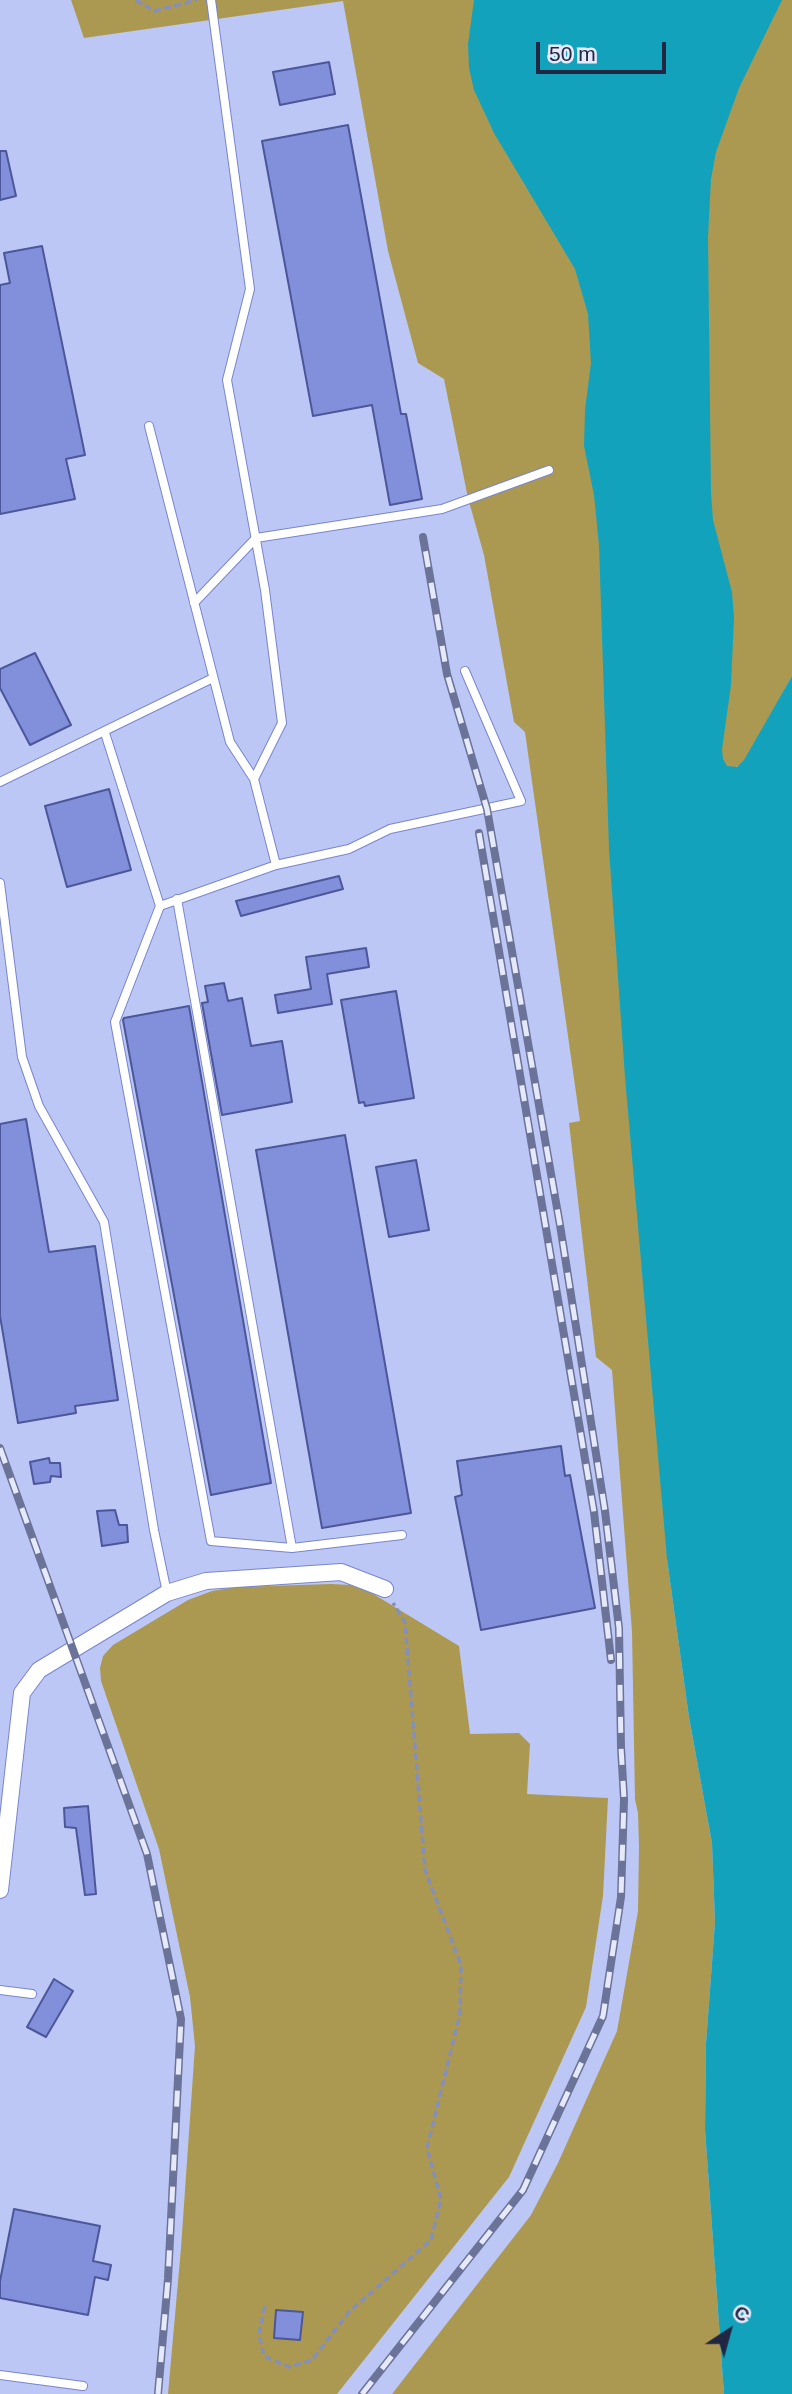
<!DOCTYPE html>
<html>
<head>
<meta charset="utf-8">
<style>
	body { margin:0 }
	#map { position:relative; width:792px; height:2394px; overflow:hidden; background:#bdc7f5; font-family:Arial,sans-serif }
	canvas { display:block }
	.north { position:absolute; left:694px; top:2296px; width:70px; height:70px; -webkit-text-stroke:5px #e5e9f9; paint-order:stroke; rotate:36deg; font-size:19px; font-weight:700; line-height:28px; text-align:center; color:#212643 }
	.north::after { content:''; display:block; margin:auto; width:24px; height:32px; background:#212643; clip-path:polygon(50% 0,100% 100%,50% 72%,0 100%) }
	.scale { position:absolute; left:536px; top:42px; width:130px; height:32px; box-sizing:border-box; border:4px solid #212643; border-top:0; padding-left:9px; font-size:21px; line-height:24px; white-space:nowrap; color:#212643; -webkit-text-stroke:5px #e5e9f9; paint-order:stroke }
</style>
</head>
<body>
<div id="map">
<canvas width="792" height="2394"></canvas>
<div class="north">С</div>
<div class="scale">50 m</div>
</div>
<script>
const ctx = document.querySelector('canvas').getContext('2d');
ctx.lineJoin = 'round';
function fillPath(path, color) { ctx.fillStyle = color; ctx.fill(path, 'evenodd'); }
const toPath = rows => new Path2D(rows.map(r => 'M' + r).join(''));
function stroke(path, color, width, dash) { ctx.strokeStyle = color; ctx.lineWidth = width; ctx.lineCap = dash ? 'butt' : 'round'; ctx.setLineDash(dash || []); ctx.stroke(path); }
fillPath(toPath([
	[71,0,792,0,792,676,748,756,741,765,733,768,667,1559,689,1717,712,1843,715,1922,706,2044,705,2129,724,2394,392,2394,531,2215,558,2163,617,2031,638,1911,639,1847,638,1813,635,1799,632,1632,612,1370,596,1357,569,1123,580,1121,525,732,514,722,484,555,468,498,444,379,418,363,388,251,343,1,84,38],
	[331,1584,350,1585,370,1592,459,1646,470,1734,519,1733,530,1744,527,1794,608,1798,603,1896,586,2007,509,2177,337,2394,168,2394,181,2248,195,2046,190,1997,159,1849,101,1681,100,1668,103,1656,113,1645,188,1600,212,1591,236,1587]
]), '#ab9951');
fillPath(toPath([
	[474,0,782,0,739,88,716,152,711,179,708,237,711,493,713,520,732,592,734,617,731,685,722,749,723,759,727,766,737,767,744,760,792,676,792,2394,724,2394,705,2129,706,2044,715,1922,712,1843,689,1717,667,1559,625,1077,609,849,599,545,594,495,584,446,585,410,591,363,588,314,575,269,494,133,474,90,469,68,468,44]
]), '#13a2bc');
const building = toPath([
	[329,62,335,94,280,105,273,72,329,62],
	[348,125,401,414,406,414,422,499,390,505,372,405,313,416,262,141,348,125],
	[0,151,6,151,16,196,0,200,0,151],
	[42,246,85,455,66,459,75,499,0,514,0,285,10,283,4,253,42,246],
	[35,653,71,725,30,745,0,688,0,669,35,653],
	[109,789,131,870,67,887,45,806,109,789],
	[339,876,343,889,241,916,236,901,339,876],
	[366,948,369,967,327,974,332,1004,278,1013,275,995,311,989,306,957,366,948],
	[224,983,228,1001,242,998,251,1046,282,1041,292,1102,222,1115,202,1003,208,1002,205,986,224,983],
	[396,991,414,1098,365,1106,364,1102,359,1103,341,1000,396,991],
	[189,1006,271,1483,211,1495,123,1020,124,1018,189,1006],
	[26,1119,49,1252,95,1246,118,1400,75,1406,76,1413,18,1423,0,1316,0,1124,26,1119],
	[345,1135,411,1513,322,1528,256,1150,345,1135],
	[416,1160,429,1230,389,1237,376,1167,416,1160],
	[561,1446,565,1476,570,1475,595,1608,481,1630,455,1497,462,1495,457,1461,561,1446],
	[49,1458,50,1463,60,1463,61,1477,51,1476,50,1482,34,1484,30,1462,49,1458],
	[115,1510,119,1525,127,1525,128,1542,102,1546,97,1511,115,1510],
	[88,1806,96,1894,85,1895,76,1828,65,1827,64,1808,88,1806],
	[54,1979,73,1991,46,2037,27,2027,54,1979],
	[14,2209,100,2226,93,2261,111,2265,108,2280,95,2277,88,2315,0,2298,0,2281,14,2209],
	[276,2310,303,2312,300,2340,274,2338,276,2310]
]);
fillPath(building, '#8290db');
stroke(building, '#4c569a', 2);
const lane = toPath([
	[149,426,230,742,254,779],
	[194,603,256,538,442,509,549,470],
	[105,733,160,906,115,1022,211,1541,292,1548,402,1535],
	[0,782,213,678],
	[276,865,349,849,390,829,521,801,465,671],
	[0,883,22,1057,39,1106,104,1222,154,1530,167,1593],
	[177,899,292,1548],
	[160,906,276,865,254,779,282,723,265,590,227,380,250,289,211,0],
	[0,1990,32,1994],
	[0,2375,83,2386]
]);
const street = toPath([
	[0,1890,22,1693,39,1670,167,1593,206,1581,341,1572,385,1589]
]);
stroke(lane, '#7885cd', 10);
stroke(street, '#7885cd', 18);
stroke(toPath([
	[136,0,154,11,197,0],
	[265,2306,259,2334,264,2356,289,2367,312,2360,349,2312,431,2240,441,2199,427,2148,460,2014,461,1965,425,1870,405,1622,393,1603]
]), '#868fb7', 3.5, [7, 3.5]);
stroke(lane, '#fff', 8);
stroke(street, '#fff', 16);
const rail = toPath([
	[479,833,594,1512,611,1660],
	[0,1448,147,1854,181,2019,168,2279,158,2394],
	[362,2394,523,2190,603,2016,621,1897,624,1799,621,1747,619,1628,605,1511,560,1225,487,809,447,674,423,537]
]);
stroke(rail, '#6c7398', 8);
stroke(rail, '#e5e9f9', 5, [16]);
</script>
</body>
</html>
